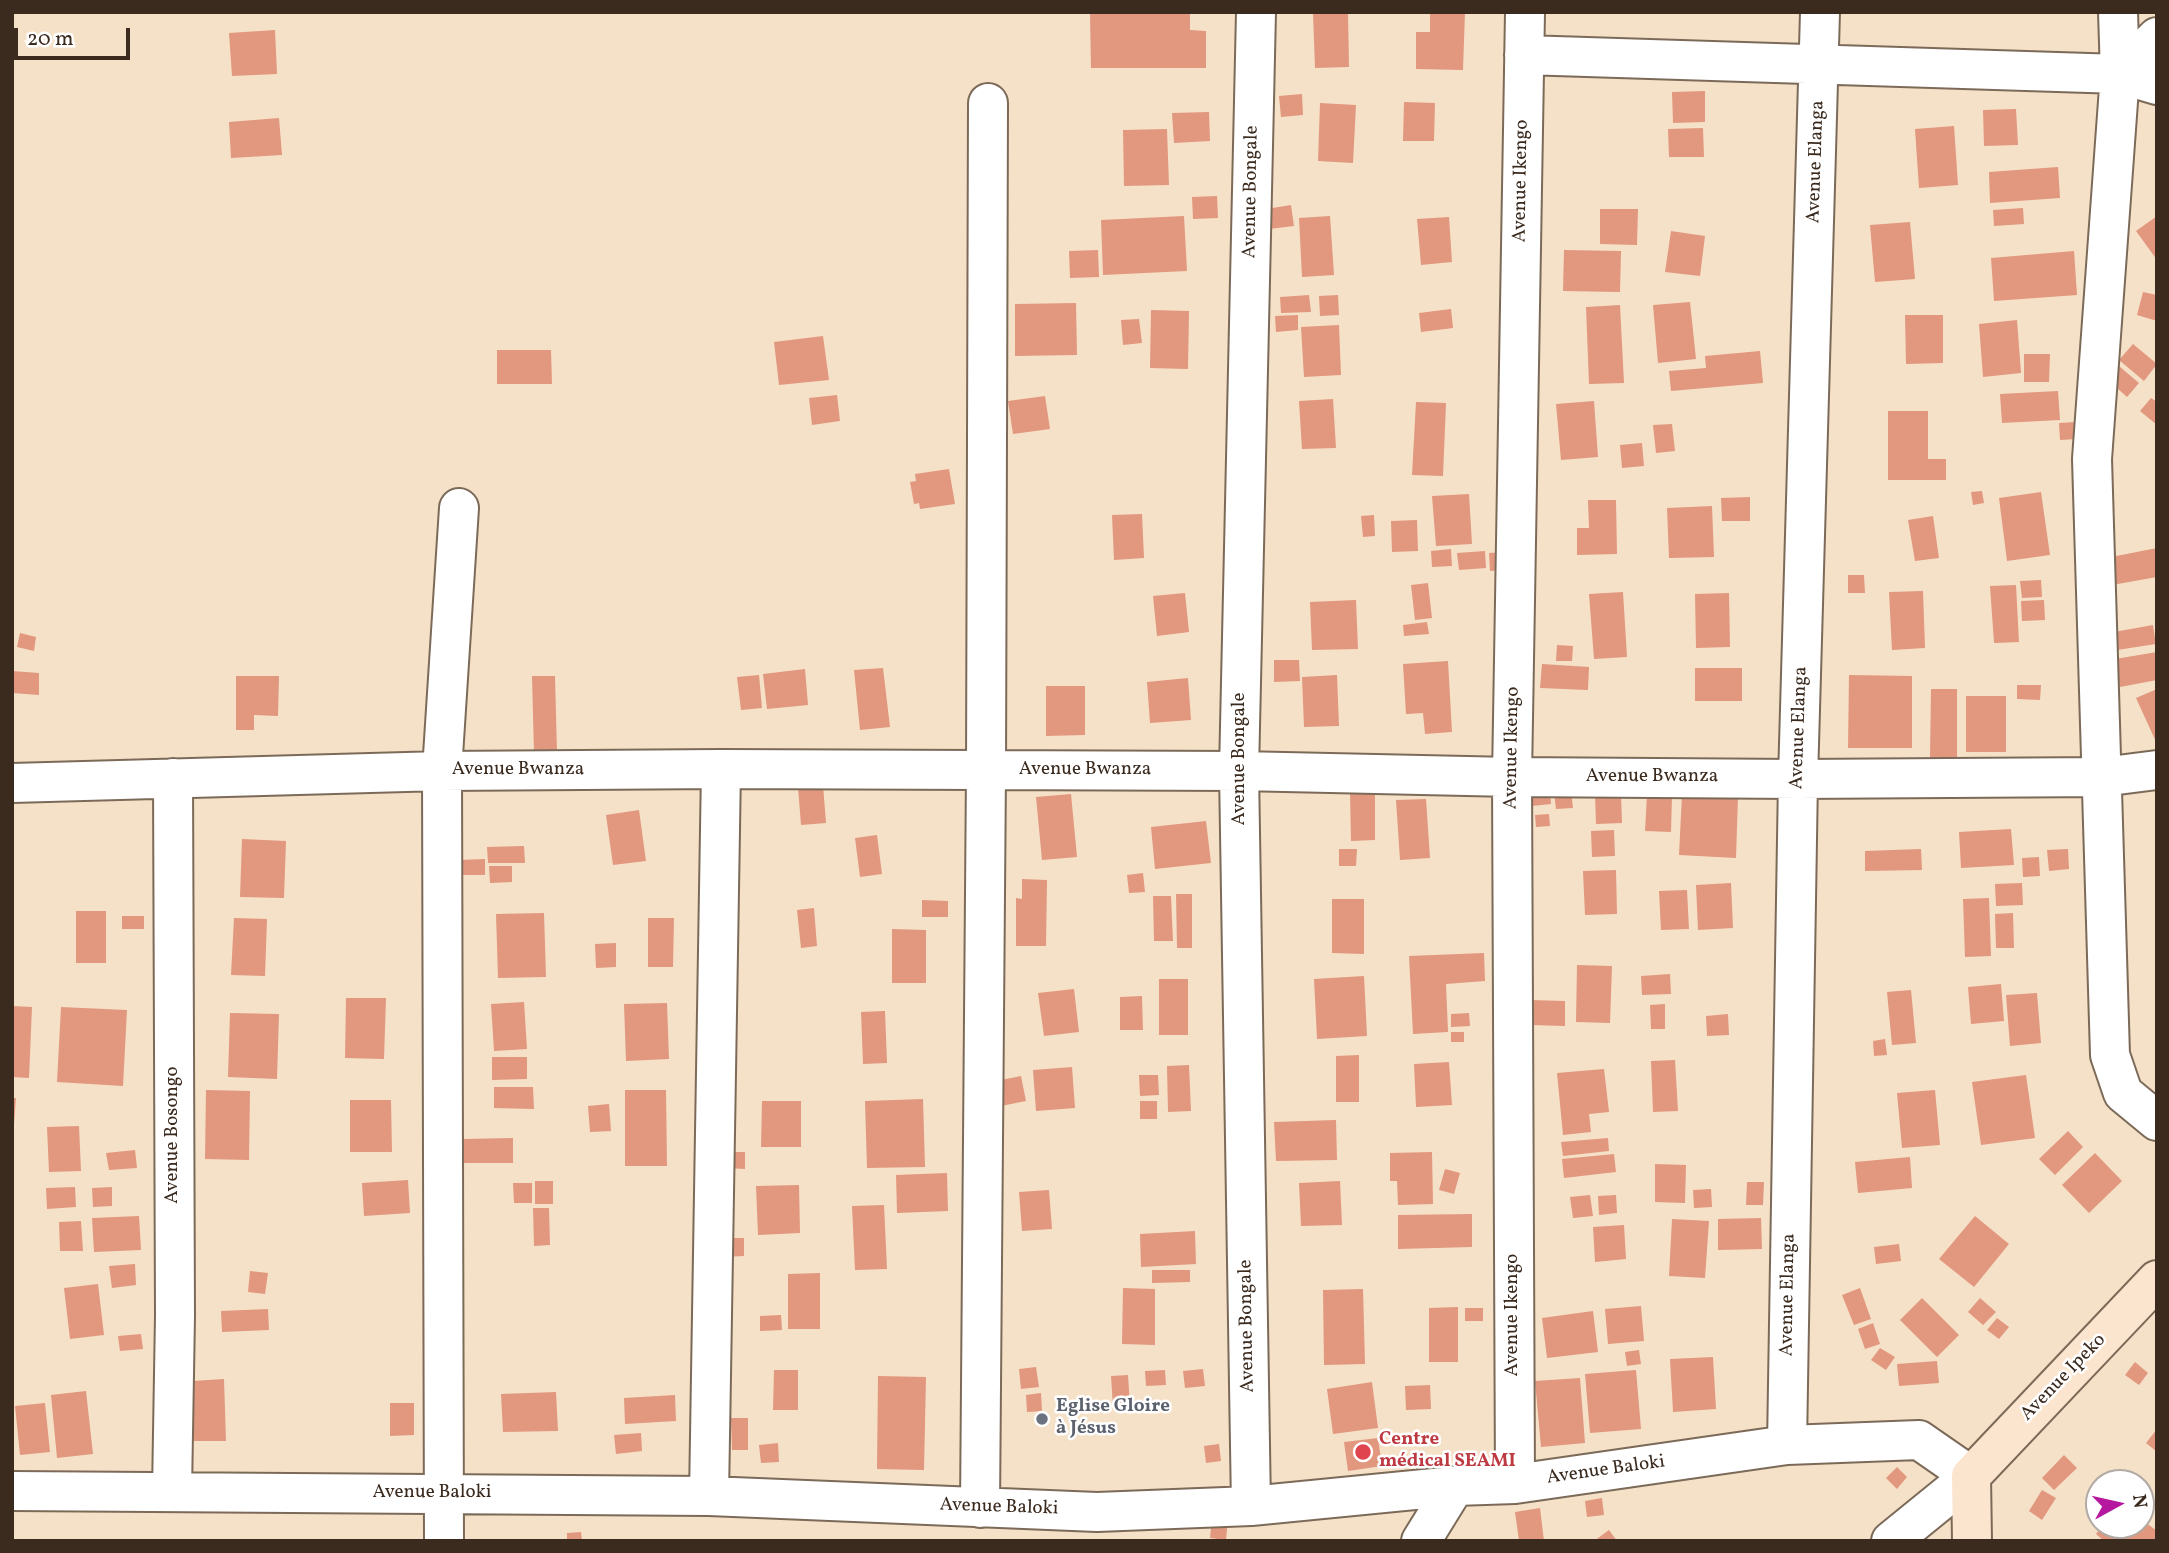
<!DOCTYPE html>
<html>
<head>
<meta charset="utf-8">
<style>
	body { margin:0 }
	#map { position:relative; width:2169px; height:1553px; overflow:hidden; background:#f5e1c7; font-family:Vollkorn,serif }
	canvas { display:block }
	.frame { position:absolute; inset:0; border:14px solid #3b2a1e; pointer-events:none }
	.north { position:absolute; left:2085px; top:1469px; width:70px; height:70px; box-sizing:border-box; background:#fff; border:2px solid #b1aaa5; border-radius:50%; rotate:82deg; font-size:19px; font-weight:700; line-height:28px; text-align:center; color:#3b2a1e }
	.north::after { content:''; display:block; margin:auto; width:24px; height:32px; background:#b5179e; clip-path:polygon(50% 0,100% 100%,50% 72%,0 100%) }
	.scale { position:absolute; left:14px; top:28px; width:116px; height:32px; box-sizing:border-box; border:4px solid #3b2a1e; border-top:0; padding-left:9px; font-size:21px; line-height:24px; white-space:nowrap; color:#3b2a1e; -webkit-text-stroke:5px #fff; paint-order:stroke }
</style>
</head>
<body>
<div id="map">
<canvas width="2169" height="1553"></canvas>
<div class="frame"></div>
<div class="north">N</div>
<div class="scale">20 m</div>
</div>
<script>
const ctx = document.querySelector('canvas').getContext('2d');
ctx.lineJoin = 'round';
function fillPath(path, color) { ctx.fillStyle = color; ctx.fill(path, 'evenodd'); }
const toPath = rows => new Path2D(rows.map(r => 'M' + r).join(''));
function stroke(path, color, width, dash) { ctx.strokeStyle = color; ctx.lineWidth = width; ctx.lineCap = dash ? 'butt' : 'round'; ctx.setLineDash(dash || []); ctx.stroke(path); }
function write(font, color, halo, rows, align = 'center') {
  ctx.font = font + ' Vollkorn,serif'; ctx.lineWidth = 5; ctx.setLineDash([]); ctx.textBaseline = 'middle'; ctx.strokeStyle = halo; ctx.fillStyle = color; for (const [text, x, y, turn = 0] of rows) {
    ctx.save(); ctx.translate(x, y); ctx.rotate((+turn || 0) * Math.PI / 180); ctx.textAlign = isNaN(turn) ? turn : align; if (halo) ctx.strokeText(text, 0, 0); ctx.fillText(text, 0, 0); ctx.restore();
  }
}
fillPath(toPath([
	[1348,12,1349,67,1315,68,1313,13],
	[1430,12,1465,12,1463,70,1416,69,1416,32,1430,32],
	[1090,14,1190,14,1190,30,1206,31,1206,68,1091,68],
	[275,30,277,74,232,76,229,33],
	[1705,91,1705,122,1673,123,1672,92],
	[1302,94,1303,115,1281,117,1279,96],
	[1404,102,1435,103,1434,141,1403,141],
	[1320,103,1356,105,1353,163,1318,161],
	[2016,109,2018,145,1984,146,1983,110],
	[1209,112,1210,141,1174,143,1172,113],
	[279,118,282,155,231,158,229,122],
	[1954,126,1958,185,1919,188,1915,129],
	[1703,128,1704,157,1669,157,1668,129],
	[1167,129,1169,185,1124,186,1123,130],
	[2058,167,2060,198,1990,203,1989,172],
	[1217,196,1218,218,1193,219,1192,197],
	[1291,205,1294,226,1269,229,1266,209],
	[2023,208,2024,224,1994,226,1993,210],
	[1600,209,1638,209,1637,245,1600,244],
	[1184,216,1187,271,1103,275,1101,220],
	[1330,216,1334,275,1302,277,1299,218],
	[2157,216,2157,260,2136,231],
	[1449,217,1452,262,1421,265,1417,219],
	[1910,222,1915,279,1875,282,1870,225],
	[1671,231,1705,236,1700,276,1665,272],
	[1098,250,1099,277,1070,278,1069,251],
	[1564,250,1621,251,1620,292,1563,291],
	[2074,251,2077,295,1994,301,1991,258],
	[2143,292,2157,295,2157,321,2137,315],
	[1309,295,1311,312,1281,313,1280,297],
	[1338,295,1339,315,1320,316,1319,296],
	[1690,302,1696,359,1658,363,1653,305],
	[1076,303,1077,355,1015,356,1015,304],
	[1620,305,1624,383,1589,384,1586,307],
	[1451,309,1453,328,1421,332,1419,313],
	[1151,310,1189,311,1188,369,1150,368],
	[1298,315,1298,330,1276,332,1275,316],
	[1905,315,1943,315,1943,363,1906,364],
	[1139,319,1142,343,1123,345,1121,320],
	[2017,320,2021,373,1983,377,1979,324],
	[1339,325,1341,375,1304,377,1301,327],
	[823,336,829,380,779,385,774,342],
	[2133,344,2157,364,2144,381,2119,360],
	[497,350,551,350,552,384,497,384],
	[1760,351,1763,383,1671,391,1669,371,1706,368,1705,356],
	[2024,354,2050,354,2049,382,2024,382],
	[2119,366,2139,383,2127,397,2108,380],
	[2058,391,2060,420,2002,423,2000,394],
	[837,395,840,421,812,425,809,398],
	[1045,396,1050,429,1013,434,1008,401],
	[2151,398,2157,402,2157,425,2140,411],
	[1333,399,1336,448,1302,449,1299,401],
	[1594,401,1598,457,1561,460,1556,404],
	[1416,402,1446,403,1443,476,1412,475],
	[1888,411,1928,411,1928,459,1946,459,1946,480,1888,480],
	[2076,422,2077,439,2060,440,2059,423],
	[1672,424,1675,451,1656,453,1653,425],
	[1642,443,1644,466,1622,468,1620,445],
	[949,469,955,504,920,509,919,503,914,504,910,482,916,481,915,474],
	[1982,491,1984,503,1973,505,1971,492],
	[2041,492,2050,555,2007,561,1999,498],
	[1469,494,1472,544,1436,546,1432,496],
	[1750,497,1750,521,1722,521,1721,498],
	[1588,500,1616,500,1617,554,1577,555,1577,528,1589,528],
	[1712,506,1714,557,1669,558,1667,508],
	[1142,514,1144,558,1114,560,1112,515],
	[1374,515,1375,536,1363,537,1361,516],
	[1933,516,1939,558,1915,561,1908,520],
	[1417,520,1418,551,1392,552,1391,521],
	[2157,548,2157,577,2112,585,2106,558],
	[1451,549,1452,566,1432,567,1431,551],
	[1485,551,1486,568,1459,570,1457,553],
	[1503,552,1505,570,1490,571,1489,553],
	[1848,575,1864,575,1865,593,1848,593],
	[2041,580,2042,597,2022,598,2020,581],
	[1428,583,1432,618,1415,620,1411,585],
	[2016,585,2019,642,1994,643,1990,586],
	[1923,591,1925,648,1892,650,1889,592],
	[1623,592,1627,657,1594,659,1589,594],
	[1185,593,1189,632,1157,636,1153,596],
	[1729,593,1730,647,1696,648,1695,594],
	[1356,600,1358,649,1312,650,1310,602],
	[2044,600,2045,620,2022,621,2021,601],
	[1427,622,1429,634,1404,636,1403,625],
	[2153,625,2156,644,2117,650,2114,632],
	[20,633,36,637,34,651,17,647],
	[1557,645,1573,646,1572,661,1556,661],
	[2157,652,2157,680,2120,687,2115,659],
	[1274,660,1299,660,1300,681,1274,682],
	[1448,661,1452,732,1425,734,1423,713,1406,714,1403,664],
	[1542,664,1589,667,1588,690,1540,688],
	[883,668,890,727,860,730,854,670],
	[1695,668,1742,668,1742,701,1695,701],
	[805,669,808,705,767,709,763,674],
	[12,671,39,673,39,695,12,693],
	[759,675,762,708,741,710,737,677],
	[1337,675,1339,726,1304,727,1302,677],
	[1849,675,1912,676,1912,748,1848,748],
	[236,676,279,676,278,716,254,715,254,730,236,730],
	[532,676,555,676,557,752,534,753],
	[1188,678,1191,720,1150,723,1147,682],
	[2017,685,2041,685,2040,700,2017,699],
	[1046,686,1085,686,1085,735,1046,736],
	[1931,689,1957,689,1957,758,1930,758],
	[2157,689,2157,744,2136,698],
	[1966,696,2006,696,2006,752,1966,752],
	[823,785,826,823,801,825,798,787],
	[1550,790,1551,804,1532,806,1531,791],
	[1571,790,1573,808,1556,809,1554,792],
	[1350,791,1375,791,1375,840,1351,841],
	[1071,794,1077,857,1042,860,1036,797],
	[1621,794,1622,823,1596,824,1595,795],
	[1682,794,1738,796,1736,858,1679,855],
	[1647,795,1672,796,1671,832,1645,831],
	[1426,799,1430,858,1400,860,1396,800],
	[639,810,646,861,613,865,606,815],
	[1549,814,1550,826,1536,827,1535,815],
	[1206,821,1211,863,1155,869,1151,827],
	[2011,829,2014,865,1961,868,1959,832],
	[1614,830,1615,856,1592,857,1591,831],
	[877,835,882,874,860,877,855,838],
	[242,839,286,841,284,898,240,897],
	[524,846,525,863,488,863,487,847],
	[1339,849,1357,849,1356,866,1339,866],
	[1921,849,1922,870,1865,871,1865,851],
	[2068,849,2069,869,2049,871,2047,850],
	[2039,857,2040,876,2023,877,2022,858],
	[485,859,485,875,459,875,459,860],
	[489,866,512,866,512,882,490,883],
	[1616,870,1617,914,1585,915,1583,871],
	[1143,873,1145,892,1129,893,1127,875],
	[1022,879,1047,880,1046,946,1016,946,1016,898,1022,899],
	[1731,883,1733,928,1698,930,1696,885],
	[2022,883,2023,905,1996,906,1995,884],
	[1687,890,1689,929,1661,930,1659,891],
	[1176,894,1192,894,1192,948,1177,948],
	[1153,896,1171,896,1173,941,1154,941],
	[1989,898,1991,956,1965,957,1963,899],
	[1332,899,1364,899,1364,954,1332,953],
	[922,900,948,901,948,917,922,917],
	[814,908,817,946,801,948,797,910],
	[76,911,106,911,106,963,76,963],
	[544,913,546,977,498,978,496,914],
	[2013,913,2014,948,1996,948,1995,914],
	[122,916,144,916,144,929,122,929],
	[234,918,267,919,265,976,231,975],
	[648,918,674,918,673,967,648,967],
	[892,929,926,930,926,983,892,983],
	[616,943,616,967,596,968,595,944],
	[1484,953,1485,981,1446,984,1448,1032,1413,1034,1409,956],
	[1577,965,1612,966,1610,1023,1576,1022],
	[1670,974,1671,994,1642,995,1641,976],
	[1364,976,1367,1036,1317,1039,1314,979],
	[1159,979,1188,979,1188,1035,1159,1035],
	[2001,984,2004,1021,1971,1024,1968,987],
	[1074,989,1079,1032,1044,1036,1038,993],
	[1911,990,1916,1043,1892,1045,1887,992],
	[2037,993,2041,1043,2010,1046,2006,995],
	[1142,996,1143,1030,1120,1030,1120,997],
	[346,998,386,998,384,1059,345,1058],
	[1530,1000,1565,1001,1565,1026,1530,1025],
	[524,1002,527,1049,494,1051,491,1004],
	[667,1003,669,1059,626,1061,624,1004],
	[1665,1004,1665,1029,1651,1029,1650,1005],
	[12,1006,32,1007,29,1078,12,1077],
	[61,1007,127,1010,123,1086,57,1082],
	[885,1011,887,1063,863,1064,861,1012],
	[230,1013,279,1014,277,1079,228,1077],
	[1469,1013,1470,1026,1451,1027,1451,1014],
	[1728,1014,1729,1035,1707,1036,1706,1016],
	[1451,1032,1464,1032,1464,1042,1451,1042],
	[1885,1039,1887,1055,1874,1056,1873,1041],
	[1359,1055,1359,1102,1336,1102,1336,1056],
	[492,1057,527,1057,527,1079,492,1080],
	[1675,1060,1678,1111,1653,1112,1651,1061],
	[1449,1062,1452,1105,1416,1107,1414,1064],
	[1189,1065,1191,1111,1168,1112,1167,1066],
	[1072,1067,1075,1108,1036,1111,1033,1070],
	[1604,1069,1609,1112,1589,1114,1591,1132,1563,1135,1557,1073],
	[1139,1075,1158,1075,1159,1095,1140,1096],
	[2026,1075,2035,1138,1981,1145,1972,1082],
	[1021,1076,1026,1101,1001,1106,996,1081],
	[494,1087,533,1087,534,1109,494,1108],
	[206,1090,250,1091,249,1160,205,1159],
	[625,1090,666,1090,667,1166,625,1166],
	[1935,1090,1940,1145,1902,1148,1897,1093],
	[12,1098,16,1098,14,1125,12,1125],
	[923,1099,925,1167,867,1168,865,1101],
	[350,1100,391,1100,392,1152,350,1152],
	[762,1101,801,1101,801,1147,761,1147],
	[1140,1101,1157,1101,1157,1119,1140,1119],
	[609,1104,611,1131,590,1132,588,1106],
	[1336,1120,1337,1160,1276,1161,1274,1122],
	[79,1126,81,1171,49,1172,47,1127],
	[2068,1131,2083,1147,2055,1175,2039,1159],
	[513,1138,513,1163,464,1163,463,1139],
	[1608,1138,1609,1151,1563,1156,1561,1142],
	[135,1150,137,1168,109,1170,106,1153],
	[725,1152,745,1152,745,1169,725,1168],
	[1432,1152,1433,1204,1398,1205,1397,1181,1390,1181,1390,1153],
	[2095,1153,2122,1181,2089,1213,2062,1185],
	[1614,1154,1616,1172,1564,1178,1562,1159],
	[1910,1157,1912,1188,1858,1193,1855,1162],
	[1655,1164,1686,1165,1685,1203,1655,1202],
	[1445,1169,1460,1173,1454,1194,1439,1190],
	[947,1173,948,1211,897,1213,896,1175],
	[408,1180,410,1213,364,1216,362,1183],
	[535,1181,553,1181,553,1204,535,1204],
	[1340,1181,1342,1225,1301,1226,1299,1183],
	[1747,1182,1764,1182,1763,1205,1746,1205],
	[513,1183,532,1183,532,1203,514,1203],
	[799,1185,800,1233,758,1235,756,1186],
	[75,1187,76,1207,47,1209,46,1188],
	[112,1187,112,1206,93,1207,92,1188],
	[1711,1189,1712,1207,1694,1208,1693,1190],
	[1049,1190,1052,1229,1022,1231,1019,1192],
	[1590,1195,1593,1216,1573,1218,1570,1197],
	[1616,1195,1617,1213,1599,1215,1598,1196],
	[884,1205,887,1269,855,1270,852,1206],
	[533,1208,549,1208,550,1245,534,1246],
	[1472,1214,1472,1247,1398,1249,1398,1215],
	[139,1216,141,1250,94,1252,92,1218],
	[1975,1216,2009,1244,1974,1287,1939,1259],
	[1761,1218,1762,1249,1718,1250,1718,1219],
	[1672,1219,1709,1221,1705,1278,1669,1276],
	[81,1221,83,1251,60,1251,59,1222],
	[1624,1225,1626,1259,1595,1262,1593,1227],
	[1195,1231,1196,1264,1141,1267,1140,1234],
	[724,1238,744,1238,744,1256,724,1257],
	[1899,1244,1901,1261,1876,1264,1874,1247],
	[135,1264,136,1285,112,1288,109,1266],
	[1152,1270,1190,1270,1190,1282,1152,1283],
	[250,1271,268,1273,265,1294,248,1292],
	[820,1273,820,1329,788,1329,788,1274],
	[98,1284,104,1335,70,1339,64,1288],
	[1123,1288,1155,1289,1155,1345,1122,1344],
	[1860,1288,1871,1319,1854,1325,1842,1295],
	[1363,1289,1365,1364,1324,1365,1323,1290],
	[1922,1298,1959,1335,1937,1357,1900,1320],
	[1980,1298,1996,1312,1983,1325,1968,1312],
	[1641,1306,1644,1341,1608,1344,1605,1309],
	[1458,1307,1458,1362,1429,1362,1429,1308],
	[1465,1308,1483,1308,1483,1321,1465,1321],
	[268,1309,269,1330,222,1332,221,1311],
	[1593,1311,1598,1352,1547,1358,1542,1318],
	[781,1315,782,1330,760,1331,760,1316],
	[1997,1318,2009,1327,1999,1339,1987,1330],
	[1873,1323,1880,1344,1865,1349,1858,1329],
	[141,1334,143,1349,120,1351,118,1336],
	[1880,1348,1895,1357,1886,1370,1871,1360],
	[1639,1350,1641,1364,1627,1366,1625,1352],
	[1713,1357,1716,1409,1673,1412,1670,1359],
	[1937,1361,1939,1383,1899,1386,1897,1364],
	[2135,1362,2148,1373,2139,1385,2125,1375],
	[1036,1367,1039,1387,1021,1389,1019,1369],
	[1203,1369,1205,1386,1185,1388,1183,1371],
	[774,1370,798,1370,798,1410,773,1410],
	[1165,1370,1166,1385,1146,1386,1145,1371],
	[1636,1370,1641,1429,1590,1433,1585,1374],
	[1128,1375,1130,1406,1113,1407,1111,1376],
	[878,1376,926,1377,924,1470,877,1469],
	[1580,1378,1585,1443,1541,1447,1535,1381],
	[224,1379,226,1441,194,1441,192,1381],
	[1372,1382,1378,1428,1333,1434,1327,1389],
	[1430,1385,1431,1409,1406,1410,1405,1386],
	[86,1391,93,1454,57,1458,51,1395],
	[556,1392,558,1431,503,1432,501,1394],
	[1041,1393,1042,1411,1027,1412,1026,1395],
	[675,1395,676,1421,625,1424,624,1398],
	[45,1403,50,1452,20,1455,15,1406],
	[390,1403,414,1403,414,1435,390,1436],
	[731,1418,748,1418,748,1450,732,1450],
	[2157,1429,2157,1452,2146,1443],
	[641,1433,642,1451,616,1454,614,1435],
	[1378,1438,1382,1466,1348,1471,1344,1442],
	[778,1443,779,1462,761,1463,759,1445],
	[1219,1444,1221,1461,1206,1463,1204,1446],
	[2064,1455,2077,1468,2054,1490,2042,1478],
	[1897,1467,1907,1477,1897,1489,1886,1478],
	[2042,1490,2056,1498,2042,1520,2029,1511],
	[1602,1498,1604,1515,1587,1517,1585,1501],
	[1540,1508,1544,1541,1519,1541,1515,1512],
	[1212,1518,1228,1519,1226,1540,1210,1538],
	[2141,1519,2157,1531,2157,1541,2104,1541,2096,1534,2103,1525,2141,1525],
	[1609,1530,1617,1541,1594,1541],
	[581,1532,582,1541,567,1541,567,1533]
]), '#e2977f');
const street = toPath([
	[2118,12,2120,74,2092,459,2110,1055,2123,1093,2157,1121],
	[1524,55,2120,74,2157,85],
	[2120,74,2157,37],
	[12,783,442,771,721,769,1239,771,1512,777,1798,779,2102,777,2157,770],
	[1787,1445,1798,779,1820,12],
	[1515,1484,1512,777,1525,12],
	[12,1491,709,1496,1097,1512,1251,1506,1455,1486,1515,1484,1787,1445,1919,1440,1971,1476,1891,1541],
	[172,1492,175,1315,173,778],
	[709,1496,721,769],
	[1251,1506,1239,771,1256,12],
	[980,1508,986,771,988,103],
	[444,1541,442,771,459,508],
	[1421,1541,1455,1486]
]);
const secondary = toPath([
	[1972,1541,1971,1476,2157,1280]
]);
stroke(street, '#7c6a59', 42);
stroke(secondary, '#7c6a59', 42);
stroke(street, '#fff', 38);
stroke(secondary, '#fce5cf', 38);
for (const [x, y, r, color] of [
	[1042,1419,7,"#6b7280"],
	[1363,1452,9,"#e0444e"]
]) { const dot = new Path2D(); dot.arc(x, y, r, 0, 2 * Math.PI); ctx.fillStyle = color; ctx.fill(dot); stroke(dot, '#fff', 2.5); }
write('19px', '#3b2a1e', '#fff', [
	["Avenue Elanga",1817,162,-88],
	["Avenue Ikengo",1522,181,-89],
	["Avenue Bongale",1252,192,-89],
	["Avenue Elanga",1800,728,-88],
	["Avenue Ikengo",1513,748,-89],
	["Avenue Bongale",1241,759,-90],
	["Avenue Bwanza",518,771],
	["Avenue Bwanza",1085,771],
	["Avenue Bwanza",1652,778],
	["Avenue Bosongo",174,1135,-90],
	["Avenue Elanga",1789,1295,-89],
	["Avenue Ikengo",1514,1315,-90],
	["Avenue Bongale",1248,1326,-91],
	["Avenue Ipeko",2064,1378,-46],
	["Avenue Baloki",1606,1471,-8],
	["Avenue Baloki",432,1494],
	["Avenue Baloki",999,1508,2]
]);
write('bold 19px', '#5b616d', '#fff', [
	["Eglise Gloire",1056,1408],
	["à Jésus",1056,1430]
], 'left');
write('bold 19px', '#be3a42', '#fff', [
	["Centre",1379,1441],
	["médical SEAMI",1379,1463]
], 'left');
</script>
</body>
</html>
